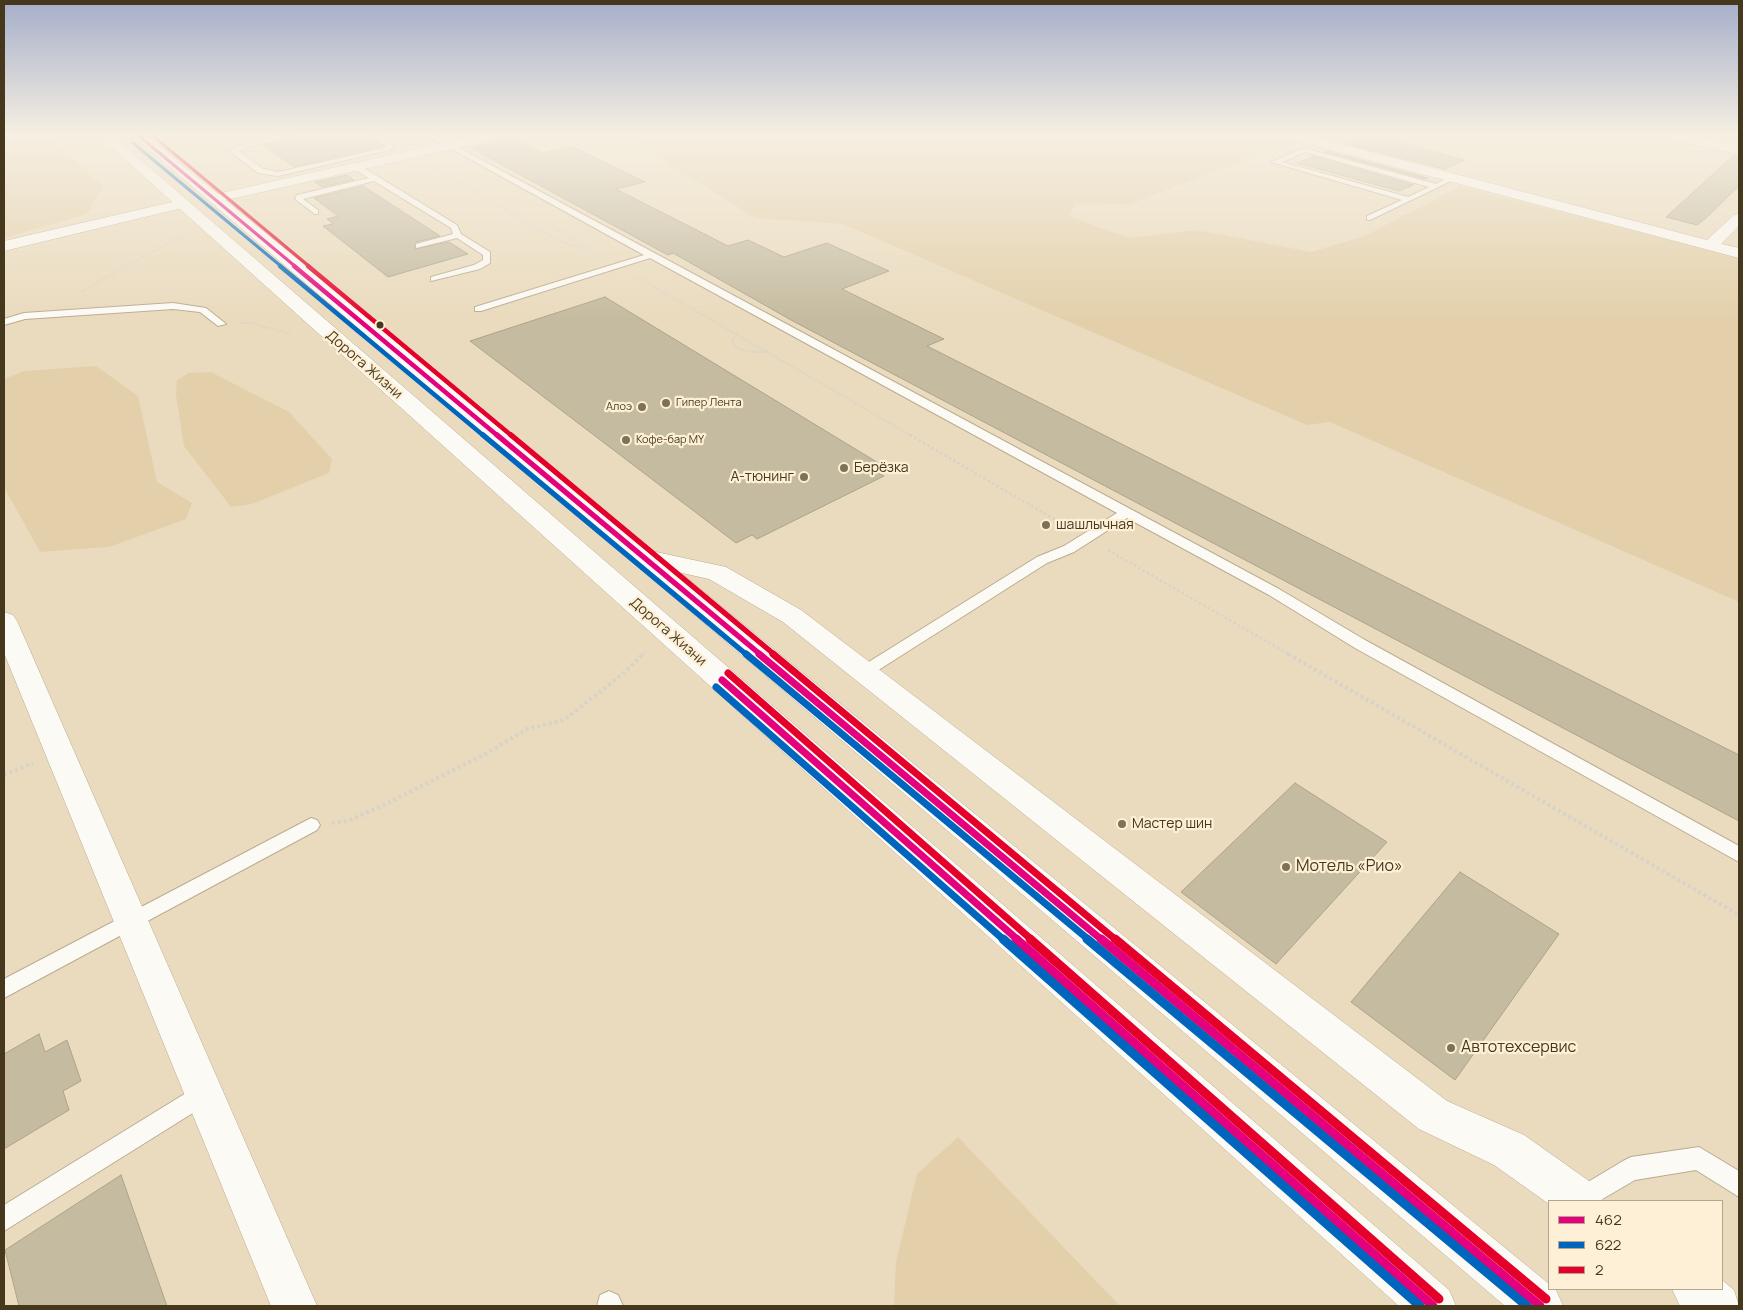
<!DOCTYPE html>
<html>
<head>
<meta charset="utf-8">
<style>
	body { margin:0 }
	#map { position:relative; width:1743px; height:1310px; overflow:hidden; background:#eadbbe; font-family:Manrope,sans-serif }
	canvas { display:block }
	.frame { position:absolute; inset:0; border:5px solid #46381c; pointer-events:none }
	.legend { position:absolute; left:1548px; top:1200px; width:175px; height:90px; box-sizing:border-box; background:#fef0d6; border:1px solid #b4a68c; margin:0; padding:6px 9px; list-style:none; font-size:15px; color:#46381c }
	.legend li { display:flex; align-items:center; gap:10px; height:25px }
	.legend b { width:25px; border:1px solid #b4a68c }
</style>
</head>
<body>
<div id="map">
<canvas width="1743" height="1310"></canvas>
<div class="frame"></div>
<ul class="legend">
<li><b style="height:6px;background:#e5007d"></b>462</li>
<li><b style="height:6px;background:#0065bd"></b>622</li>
<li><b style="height:6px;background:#e4002b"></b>2</li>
</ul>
</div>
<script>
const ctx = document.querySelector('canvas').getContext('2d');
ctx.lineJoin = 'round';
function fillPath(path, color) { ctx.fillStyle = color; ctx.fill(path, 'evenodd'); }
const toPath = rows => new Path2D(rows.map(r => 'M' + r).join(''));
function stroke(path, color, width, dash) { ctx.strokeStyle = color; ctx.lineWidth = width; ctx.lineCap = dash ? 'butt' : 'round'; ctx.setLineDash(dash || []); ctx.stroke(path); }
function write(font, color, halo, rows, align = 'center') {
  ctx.font = font + ' Manrope,sans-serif'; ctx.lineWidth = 4.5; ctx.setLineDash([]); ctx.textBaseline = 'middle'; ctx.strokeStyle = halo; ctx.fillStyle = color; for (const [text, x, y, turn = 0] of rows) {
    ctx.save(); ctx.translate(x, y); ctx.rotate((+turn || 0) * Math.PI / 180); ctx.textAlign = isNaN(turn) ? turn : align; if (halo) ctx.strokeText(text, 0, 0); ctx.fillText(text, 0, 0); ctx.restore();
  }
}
fillPath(toPath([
	[4,136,51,136,103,187,87,214,4,238],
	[625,136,1274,136,1292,141,1130,204,1076,203,1068,216,1128,238,1197,230,1311,252,1365,236,1460,186,1739,258,1739,602,1330,422,1307,425,843,224,755,218],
	[96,366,138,396,157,482,192,503,186,519,109,547,40,552,4,487,4,379,24,371],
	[211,372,289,412,332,459,329,473,252,504,231,507,184,446,176,395,177,380,189,373],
	[958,1137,1120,1306,894,1306,896,1262,917,1174]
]), '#e3d0ab');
const building = toPath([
	[295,136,370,136,384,146,294,167,263,145,295,136],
	[1365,136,1376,136,1465,160,1445,169,1346,144,1365,136],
	[514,139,543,153,571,146,645,182,616,189,728,246,748,240,784,257,827,243,889,271,842,289,944,339,927,346,1739,755,1739,821,791,320,673,253,668,255,471,148,514,139],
	[1328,151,1428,178,1425,179,1325,152,1328,151],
	[1734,155,1739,156,1739,186,1705,219,1697,225,1666,217,1734,155],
	[1314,156,1413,185,1399,191,1297,163,1314,156],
	[347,175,354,180,322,187,315,182,347,175],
	[363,186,440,236,416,242,415,249,449,242,468,254,388,277,323,226,333,224,327,219,338,216,314,198,363,186],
	[605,297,885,467,876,471,884,476,757,539,752,535,736,543,470,341,605,297],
	[1295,783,1387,842,1276,964,1181,892,1295,783],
	[1460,872,1559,934,1455,1080,1351,1002,1460,872],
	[39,1034,45,1052,67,1040,81,1081,63,1091,69,1110,4,1149,4,1054,39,1034],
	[121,1175,167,1306,19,1306,5,1250,121,1175]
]);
fillPath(building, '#c4bba0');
stroke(building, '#aca389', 1);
const service = toPath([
	[278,136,293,136,247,147,239,151,263,169,278,172,385,148,386,145,372,136,380,136,391,143,393,149,278,176,258,173,231,152,234,147,278,136],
	[428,136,437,136,1279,589,1365,640,1739,846,1739,862,1355,648,1269,595,1127,518,1074,552,1047,563,869,676,859,676,856,672,859,668,1037,557,1064,546,1117,513,650,258,481,311,475,311,475,307,644,255,428,136],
	[1304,148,1436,184,1450,176,1457,178,1370,220,1367,220,1367,216,1402,200,1271,162,1304,148],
	[1305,152,1429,187,1408,197,1282,162,1305,152],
	[353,165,359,165,457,225,461,234,490,252,490,263,480,269,431,281,431,277,474,265,483,260,483,255,457,238,416,248,416,244,453,234,451,228,374,181,303,199,318,210,318,214,315,214,295,199,297,195,369,178,353,169,353,165],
	[173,303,206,308,226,324,218,326,200,312,173,309,25,319,4,325,4,319,24,313,173,303],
	[311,818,317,820,320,825,317,830,4,998,4,979,311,818],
	[204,1082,212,1085,215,1093,212,1101,4,1231,4,1205,204,1082],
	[1699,1147,1739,1171,1739,1197,1696,1170,1635,1180,1599,1201,1570,1201,1573,1191,1623,1161,1631,1157,1699,1147],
	[609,1291,618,1295,623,1306,597,1306,600,1295,609,1291]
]);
const minor = toPath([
	[474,136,498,136,492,140,213,203,206,199,213,195,474,136],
	[1288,136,1310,136,1707,240,1734,215,1739,214,1739,226,1721,244,1739,248,1739,258,1290,139,1288,136],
	[1667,136,1692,136,1739,146,1739,154,1673,140,1667,136],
	[181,200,186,201,188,204,186,207,4,251,4,241,181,200],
	[642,549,726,567,801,610,1447,1101,1524,1135,1596,1186,1603,1201,1549,1201,1549,1204,1494,1165,1419,1129,783,622,709,579,633,562,630,557,633,552,642,549],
	[4,612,13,615,17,621,317,1306,271,1306,4,653,4,612],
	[1722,1280,1734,1290,1739,1306,1680,1306,1672,1289,1722,1289,1722,1280]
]);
const secondary = toPath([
	[99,136,113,136,1449,1290,1456,1306,1399,1306,99,136],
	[133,136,147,136,1549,1284,1549,1289,1556,1290,1563,1306,1505,1306,133,136]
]);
stroke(service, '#baac92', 2);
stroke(minor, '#baac92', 1);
stroke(secondary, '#baac92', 1);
stroke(toPath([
	[439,170,561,242,585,249],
	[549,224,594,253],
	[639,278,912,436],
	[82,291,176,239,186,236],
	[241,323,251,323,291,334],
	[737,333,732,341,737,348,750,352,767,352]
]), '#d8d3c9', 2, [1, 1]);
stroke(toPath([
	[910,435,1066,526],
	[1108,550,1290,655],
	[642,655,646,651]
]), '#d8d3c9', 2.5, [2.5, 2.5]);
stroke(toPath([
	[1288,654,1739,915],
	[4,775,33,763],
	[332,823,348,821,384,805,489,752,527,729,564,720,625,672,643,654]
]), '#d8d3c9', 4, [3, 3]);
fillPath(service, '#fcfaf5');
fillPath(minor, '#fcfaf5');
fillPath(secondary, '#fcfaf5');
stroke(toPath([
	[139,136,296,267]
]), '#e5007d', 3);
stroke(toPath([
	[294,266,498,436]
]), '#e5007d', 4.5);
stroke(toPath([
	[497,435,761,655]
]), '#e5007d', 5.5);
stroke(toPath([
	[759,654,1102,940],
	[722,680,1018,940]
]), '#e5007d', 7);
stroke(toPath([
	[1016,939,1433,1306],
	[1101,939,1540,1306]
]), '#e5007d', 9);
stroke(toPath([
	[133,143,282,267]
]), '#0065bd', 3);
stroke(toPath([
	[280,266,484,436]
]), '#0065bd', 4.5);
stroke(toPath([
	[483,435,747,655]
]), '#0065bd', 5.5);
stroke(toPath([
	[746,654,1089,940],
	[716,687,1004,940]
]), '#0065bd', 7);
stroke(toPath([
	[1003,939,1420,1306],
	[1087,939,1527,1306]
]), '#0065bd', 9);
stroke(toPath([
	[153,136,310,267]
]), '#e4002b', 3);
stroke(toPath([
	[308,266,512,436]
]), '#e4002b', 4.5);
stroke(toPath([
	[511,435,775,655]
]), '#e4002b', 5.5);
stroke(toPath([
	[773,654,1116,940],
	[728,673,1032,940]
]), '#e4002b', 7);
stroke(toPath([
	[1030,939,1439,1299],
	[1115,939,1546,1299]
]), '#e4002b', 9);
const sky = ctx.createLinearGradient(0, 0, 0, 320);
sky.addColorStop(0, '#a5afca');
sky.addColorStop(0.42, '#f6efe2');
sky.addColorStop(1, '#f6efe200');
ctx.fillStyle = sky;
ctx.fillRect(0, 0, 1743, 320);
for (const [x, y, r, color] of [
	[380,325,4.5,"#46381c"],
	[666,403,5,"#7f7155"],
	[642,407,5,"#7f7155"],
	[626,440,5,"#7f7155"],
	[844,468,5,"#7f7155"],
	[804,477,5,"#7f7155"],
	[1046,525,5,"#7f7155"],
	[1122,824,5,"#7f7155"],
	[1286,867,5,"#7f7155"],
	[1451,1048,5,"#7f7155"]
]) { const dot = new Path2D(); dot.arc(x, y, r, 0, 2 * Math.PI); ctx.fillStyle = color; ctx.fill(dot); stroke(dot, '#fef0d6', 2); }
write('11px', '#46381c', '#fef0d6', [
	["Гипер Лента",676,403],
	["Алоэ",632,407,"right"],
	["Кофе-бар MY",636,440]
], 'left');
write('14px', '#46381c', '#fef0d6', [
	["Дорога Жизни",364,365,41],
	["Дорога Жизни",668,632,41]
]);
write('14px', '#46381c', '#fef0d6', [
	["Берёзка",854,468],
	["А-тюнинг",794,477,"right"],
	["шашлычная",1056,525],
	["Мастер шин",1132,824]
], 'left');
write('16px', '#46381c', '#fef0d6', [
	["Мотель «Рио»",1296,867],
	["Автотехсервис",1461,1048]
], 'left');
</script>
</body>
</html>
